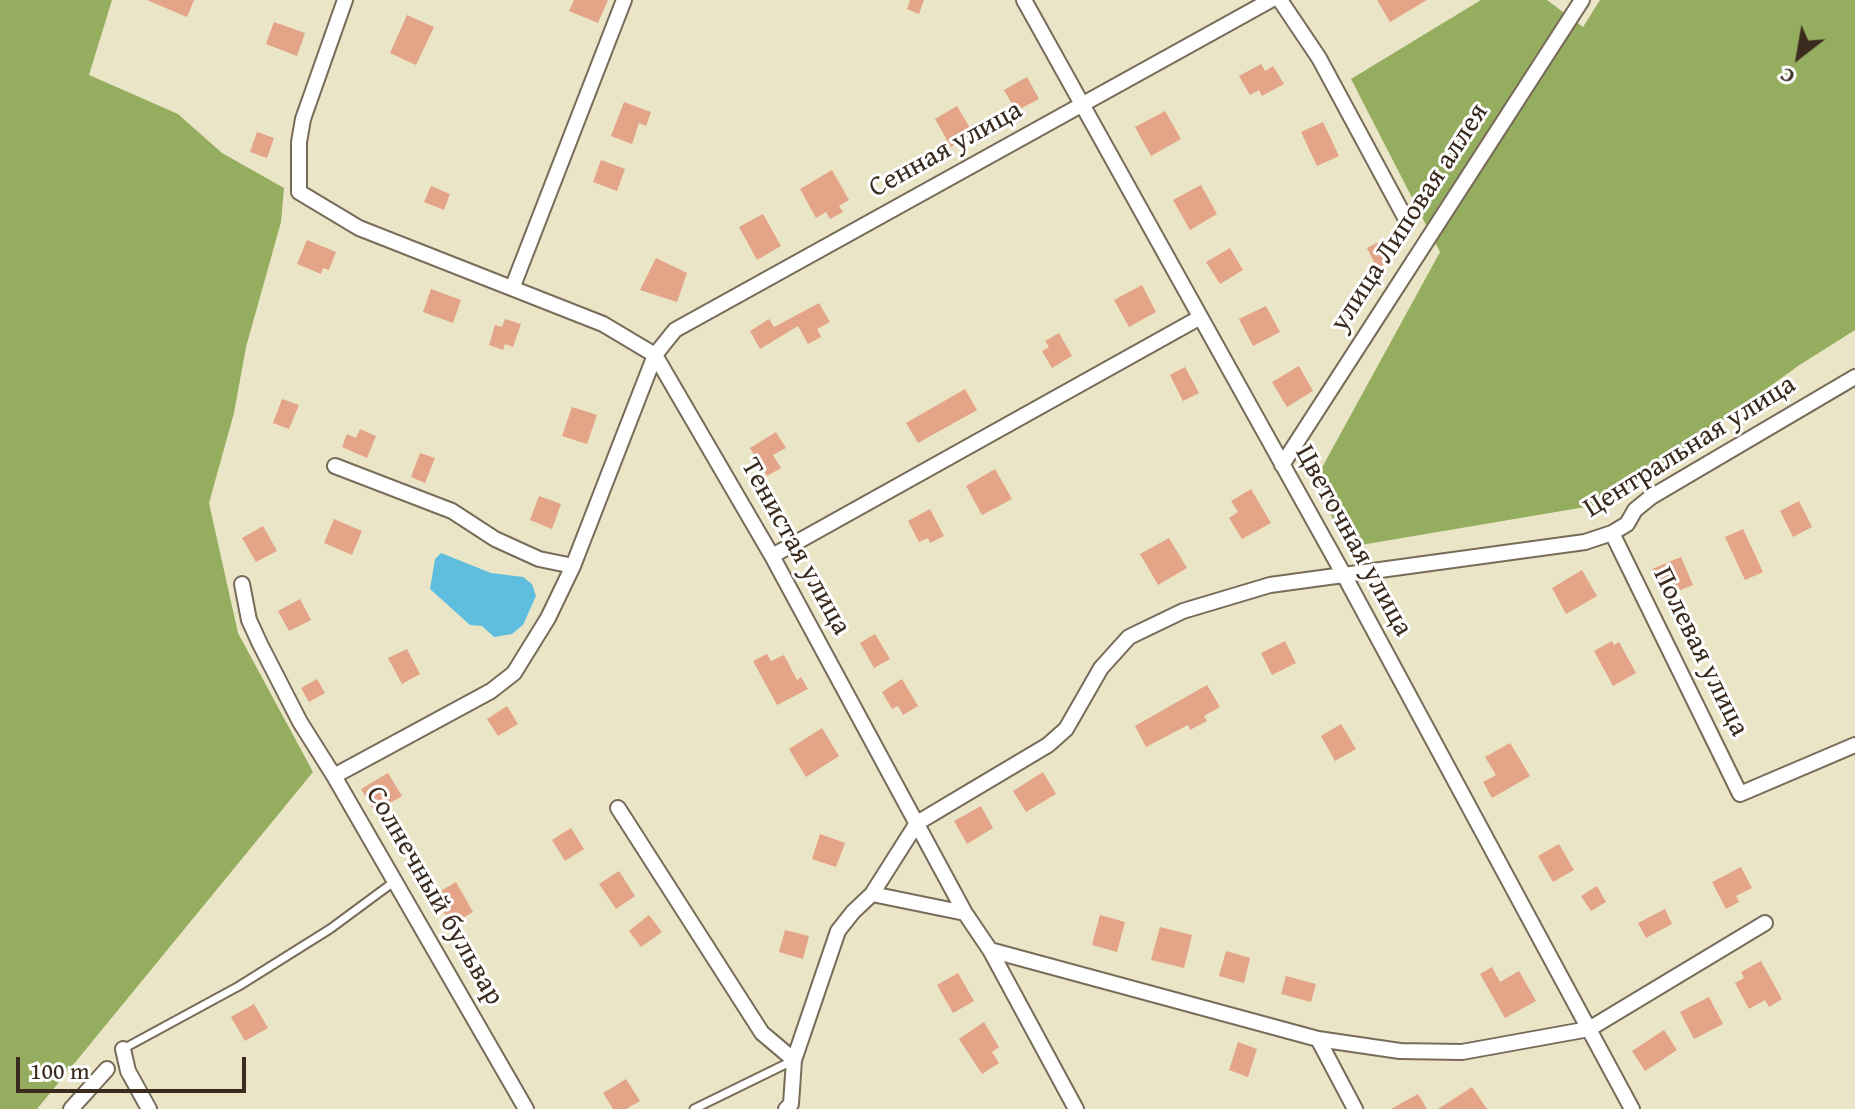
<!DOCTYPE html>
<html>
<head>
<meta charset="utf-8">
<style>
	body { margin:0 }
	#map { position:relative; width:1855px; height:1109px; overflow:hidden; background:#ebe5c7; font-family:"Gentium Book Plus",serif }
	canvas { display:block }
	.north { position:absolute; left:1759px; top:16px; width:80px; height:80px; -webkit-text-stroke:6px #fff; paint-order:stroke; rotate:211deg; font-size:22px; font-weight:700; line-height:32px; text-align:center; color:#3b2a1e }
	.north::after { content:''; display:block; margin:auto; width:28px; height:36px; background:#3b2a1e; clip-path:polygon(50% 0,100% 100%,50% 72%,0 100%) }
	.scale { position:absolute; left:16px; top:1057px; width:230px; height:36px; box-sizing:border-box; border:4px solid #3b2a1e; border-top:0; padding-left:10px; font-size:24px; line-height:28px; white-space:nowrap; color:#3b2a1e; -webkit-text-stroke:6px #fff; paint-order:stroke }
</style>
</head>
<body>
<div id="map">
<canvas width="1855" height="1109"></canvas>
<div class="north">С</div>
<div class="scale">100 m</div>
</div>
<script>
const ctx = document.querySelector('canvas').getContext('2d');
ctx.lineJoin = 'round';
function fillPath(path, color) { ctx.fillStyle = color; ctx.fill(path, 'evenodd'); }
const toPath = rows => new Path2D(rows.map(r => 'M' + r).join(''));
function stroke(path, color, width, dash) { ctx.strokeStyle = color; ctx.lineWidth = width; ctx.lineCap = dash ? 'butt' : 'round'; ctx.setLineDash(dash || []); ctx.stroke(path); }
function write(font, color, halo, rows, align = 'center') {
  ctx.font = font + ' "Gentium Book Plus",serif'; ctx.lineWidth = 6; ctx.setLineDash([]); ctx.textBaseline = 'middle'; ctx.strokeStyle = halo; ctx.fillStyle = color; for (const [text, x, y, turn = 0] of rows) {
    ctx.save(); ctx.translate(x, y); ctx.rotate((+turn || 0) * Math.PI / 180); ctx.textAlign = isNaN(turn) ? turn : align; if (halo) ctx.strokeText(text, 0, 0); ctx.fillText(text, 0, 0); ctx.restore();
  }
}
fillPath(toPath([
	[0,0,112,0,89,75,178,114,222,153,284,188,281,222,246,347,234,413,209,503,238,633,313,772,37,1109,0,1109],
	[1481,0,1547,0,1583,27,1600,0,1855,0,1855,330,1798,366,1609,503,1349,547,1313,484,1440,252,1351,79]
]), '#95ad5f');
fillPath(toPath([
	[441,553,491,573,523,577,532,584,536,596,523,625,512,634,494,637,482,626,470,625,430,589,435,559]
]), '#5fbedd');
fillPath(toPath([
	[147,0,194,0,187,17],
	[574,0,608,0,598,23,569,11],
	[910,0,924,0,919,14,907,9],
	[1377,0,1427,0,1390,22],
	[407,15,434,27,416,65,390,53],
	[274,22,305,33,297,56,266,44],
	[1261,64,1265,71,1273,66,1284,84,1262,96,1259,90,1250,95,1239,76],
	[1027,77,1039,99,1016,111,1004,90],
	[624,102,651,112,646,126,639,123,632,144,611,136],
	[957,106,973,133,951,147,935,119],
	[1165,111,1181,139,1151,156,1135,127],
	[1323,122,1339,156,1317,166,1301,132],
	[257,132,274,138,267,158,250,152],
	[601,160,625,169,617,191,593,182],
	[832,170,849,200,839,206,843,212,830,219,826,212,816,218,800,189],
	[1201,185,1217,214,1190,230,1173,200],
	[431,186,450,194,444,210,424,202],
	[763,214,781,246,757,260,739,227],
	[1386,238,1396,258,1377,268,1367,248],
	[307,240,336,252,329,270,323,268,321,274,297,264],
	[1230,248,1243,270,1220,284,1206,262],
	[656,258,687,273,677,302,640,290],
	[1142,285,1156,312,1129,327,1114,300],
	[431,289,461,300,453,323,423,312],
	[819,303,830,322,817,329,821,337,808,344,798,326,760,349,750,331,769,319,774,327],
	[1266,306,1280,332,1253,346,1239,319],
	[505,319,521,324,513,347,505,344,503,350,489,345,495,325,502,327],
	[1059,333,1072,356,1052,368,1042,351,1049,347,1045,341],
	[1299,366,1313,391,1287,407,1272,382],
	[1185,367,1199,393,1183,401,1170,375],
	[965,389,977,410,918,443,906,423],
	[282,399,299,405,289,429,273,423],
	[572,407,597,415,587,444,562,436],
	[360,429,376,436,367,458,342,447,347,434,356,438],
	[776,432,786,448,773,455,781,468,767,476,750,448],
	[420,453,435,458,425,483,411,477],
	[995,469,1012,499,982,515,966,486],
	[1251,489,1271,523,1242,539,1229,518,1238,512,1231,501],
	[539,496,561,504,552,529,530,520],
	[1799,501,1812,527,1793,537,1780,511],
	[930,509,944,536,930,543,928,538,919,542,908,521],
	[334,519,362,531,352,555,324,543],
	[263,526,277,551,256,562,242,538],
	[1743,529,1763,572,1745,580,1725,537],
	[1169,538,1187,568,1158,585,1140,554],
	[1681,557,1693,585,1664,597,1652,569],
	[1582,570,1597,596,1566,614,1552,588],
	[300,599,311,620,289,631,278,611],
	[875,634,890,659,874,668,860,643],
	[1285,641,1296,663,1272,675,1261,653],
	[1612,641,1614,645,1619,642,1636,673,1613,686,1594,651],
	[407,649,420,674,402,684,388,658],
	[767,654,771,661,784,655,797,680,801,677,808,689,777,705,753,661],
	[317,679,325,693,309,702,301,688],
	[902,679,918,706,903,715,898,706,892,709,882,692],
	[1207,685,1220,707,1204,716,1207,721,1190,730,1188,725,1146,747,1135,726],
	[507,706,518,724,498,736,487,719],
	[1341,724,1356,749,1335,761,1321,736],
	[822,728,839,756,806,777,789,749],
	[1510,743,1530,776,1492,798,1483,782,1496,775,1485,757],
	[1043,772,1056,794,1026,812,1013,791],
	[388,773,402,796,375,812,361,789],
	[981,806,993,828,967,844,954,821],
	[571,828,584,849,565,861,552,840],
	[820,834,845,843,836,867,812,859],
	[1559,844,1574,870,1553,882,1538,856],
	[1741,867,1752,888,1736,896,1739,902,1726,909,1712,882],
	[619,871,635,896,616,909,599,884],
	[456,882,473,912,451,925,434,895],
	[1597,886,1606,902,1591,911,1581,896],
	[1665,909,1672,924,1646,938,1638,923],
	[649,915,662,932,641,947,629,931],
	[1100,915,1125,922,1117,952,1092,945],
	[1160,927,1192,935,1184,968,1151,960],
	[785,930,809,936,803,959,779,952],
	[1226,951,1250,958,1244,983,1219,976],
	[1761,961,1782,999,1769,1007,1765,1000,1749,1009,1735,983,1744,978,1741,972],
	[1492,967,1500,982,1519,971,1536,1001,1505,1018,1480,974],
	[958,973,974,1001,953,1013,937,985],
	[1286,976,1316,984,1311,1002,1281,994],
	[1709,997,1723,1024,1694,1039,1680,1012],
	[254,1004,268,1028,245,1041,231,1017],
	[984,1022,999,1047,992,1052,999,1063,982,1074,959,1039],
	[1664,1030,1677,1050,1645,1071,1632,1051],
	[1238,1042,1257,1049,1248,1077,1229,1070],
	[626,1079,640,1101,626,1109,613,1109,603,1093],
	[1472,1087,1487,1109,1438,1109],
	[1418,1094,1427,1109,1391,1109]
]), '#e3a487');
const service = toPath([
	[123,1049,239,986,330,929,395,881],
	[694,1109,794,1060]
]);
const minor = toPath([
	[345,0,303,119,299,142,299,192,359,228,603,324,655,355,772,556,965,913,990,950,1076,1109],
	[1024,0,1344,575,1632,1109],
	[1280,0,1319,58,1408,223],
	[513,286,624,0],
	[1282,465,1582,0],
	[335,466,452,511,495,539,539,559,573,566],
	[1612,533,1740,794,1855,745],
	[772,556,1199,318],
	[242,584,249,620,260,644,300,722,334,776],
	[618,808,762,1033,794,1060],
	[872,894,917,823,1048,745,1066,729,1101,668,1129,637,1183,611,1270,585,1585,542,1612,533,1627,524,1635,510,1651,497,1855,377],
	[990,950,1318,1039,1400,1051,1462,1052,1589,1029,1765,923],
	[1318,1039,1355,1109],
	[123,1049,128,1071,149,1109],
	[71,1109,107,1069],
	[526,1109,334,776,491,691,514,673,548,618,573,566,655,355,675,330,1271,0],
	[786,1109,791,1104,794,1060,838,931,853,912,872,894,965,913]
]);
stroke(service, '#796b59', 11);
stroke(minor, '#796b59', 18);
stroke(service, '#fff', 7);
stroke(minor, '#fff', 14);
write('28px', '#3b2a1e', '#fff', [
	["Сенная улица",946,150,-29],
	["улица Липовая аллея",1410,218,-57],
	["Центральная улица",1690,447,-32],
	["Цветочная улица",1353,541,61],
	["Тенистая улица",795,547,61],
	["Полевая улица",1700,652,64],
	["Солнечный бульвар",434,896,60]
]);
</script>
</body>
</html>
